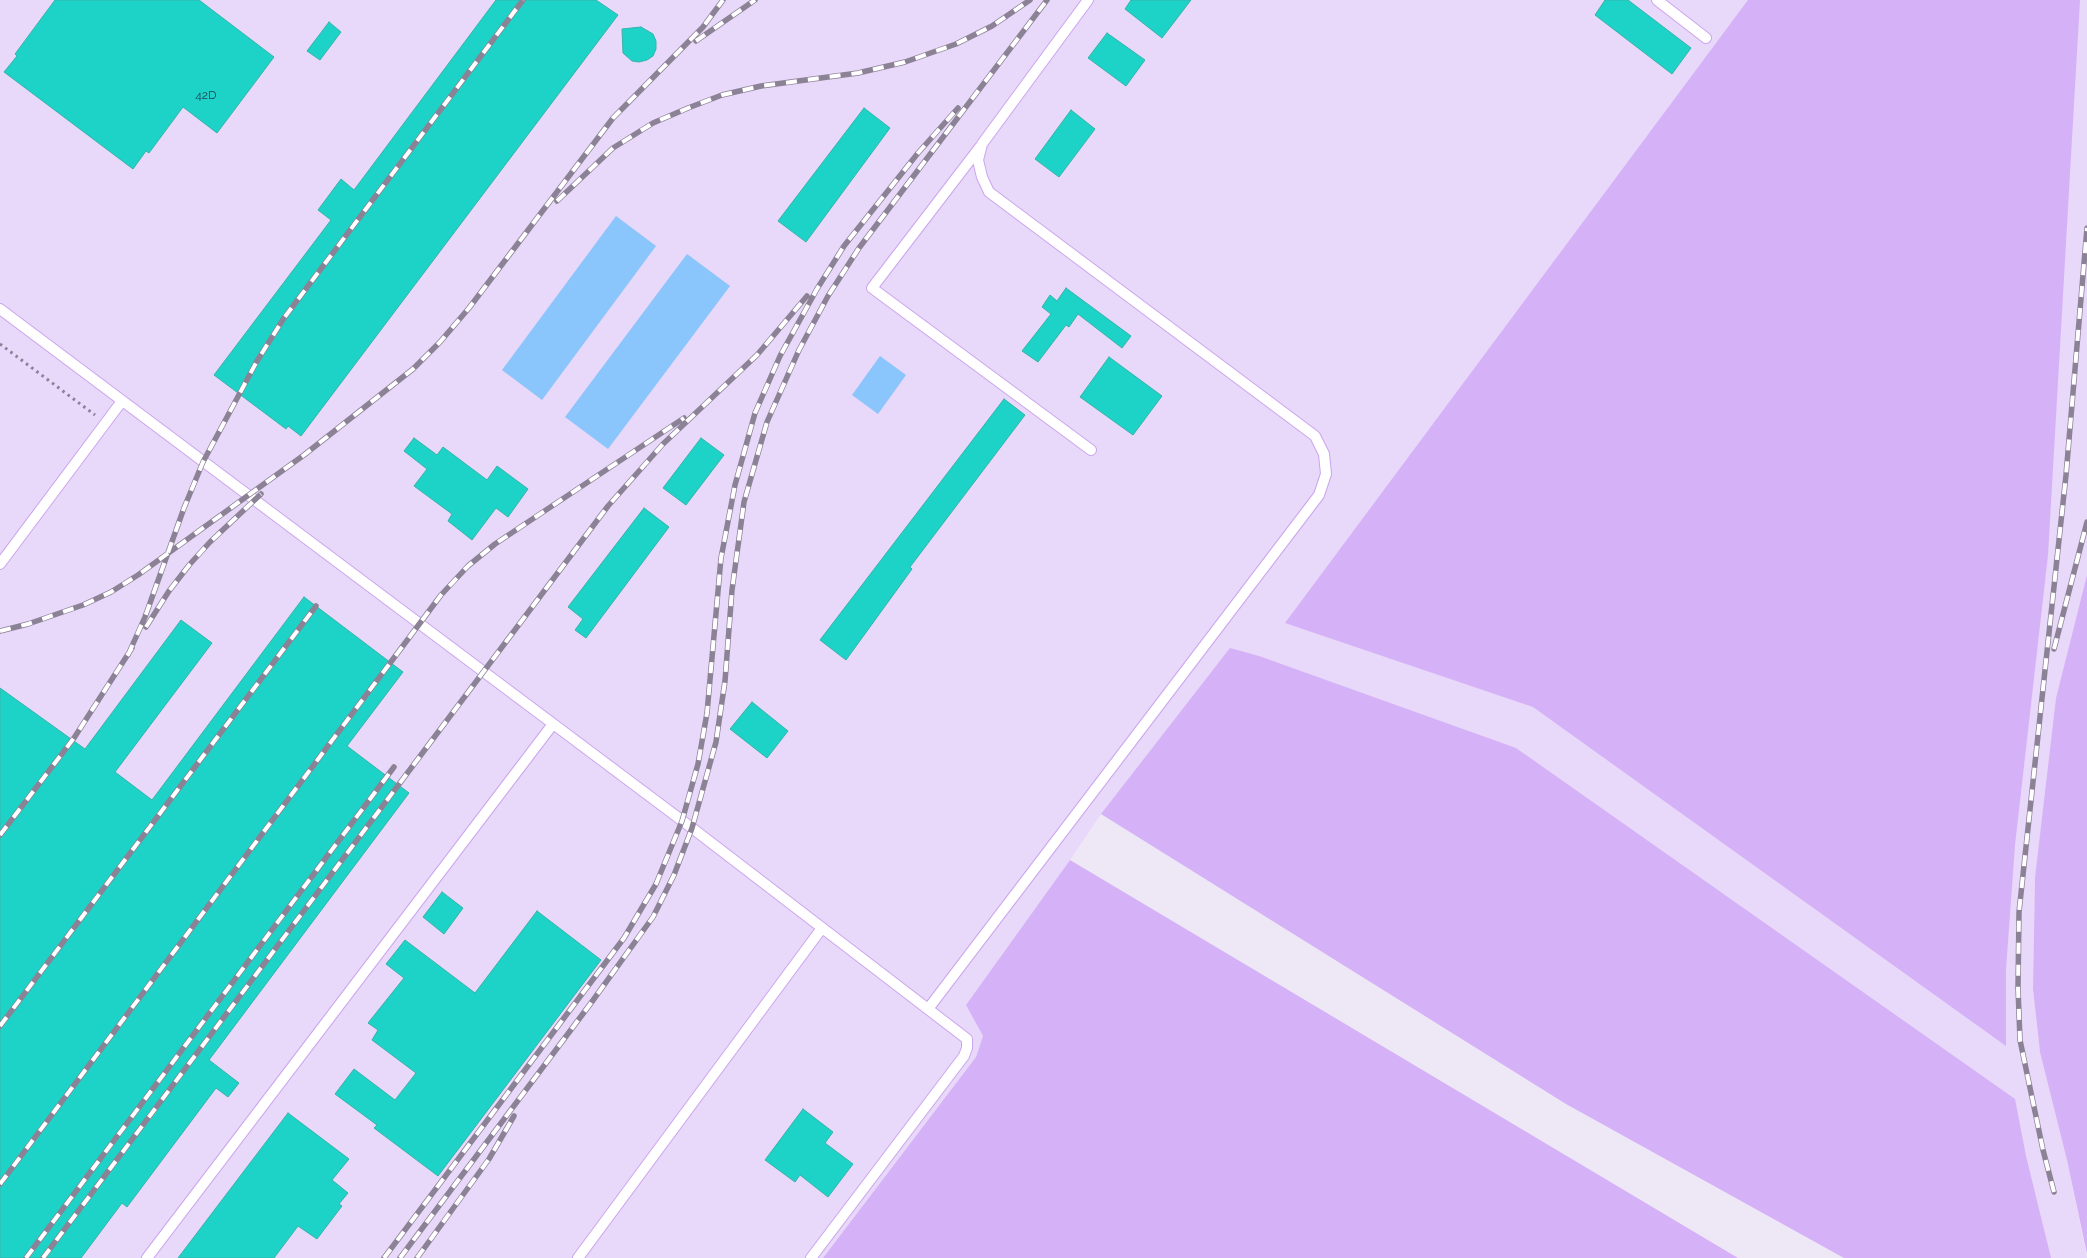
<!DOCTYPE html>
<html>
<head>
<meta charset="utf-8">
<style>
	body { margin:0 }
	canvas { display:block; background:#eee7f6 }
</style>
</head>
<body>
<canvas width="2087" height="1258"></canvas>
<script>
const ctx = document.querySelector('canvas').getContext('2d');
ctx.lineJoin = 'round';
function fillPath(path, color) { ctx.fillStyle = color; ctx.fill(path, 'evenodd'); }
const toPath = rows => new Path2D(rows.map(r => 'M' + r).join(''));
function stroke(path, color, width, dash) { ctx.strokeStyle = color; ctx.lineWidth = width; ctx.lineCap = dash ? 'butt' : 'round'; ctx.setLineDash(dash || []); ctx.stroke(path); }
function write(font, color, halo, rows, align = 'center') {
  ctx.font = font + ' Raleway,sans-serif'; ctx.lineWidth = 4; ctx.setLineDash([]); ctx.textBaseline = 'middle'; ctx.strokeStyle = halo; ctx.fillStyle = color; for (const [text, x, y, turn = 0] of rows) {
    ctx.save(); ctx.translate(x, y); ctx.rotate((+turn || 0) * Math.PI / 180); ctx.textAlign = isNaN(turn) ? turn : align; if (halo) ctx.strokeText(text, 0, 0); ctx.fillText(text, 0, 0); ctx.restore();
  }
}
fillPath(toPath([
	[0,0,2087,0,2087,575,2056,698,2035,877,2033,989,2040,1052,2067,1160,2087,1258,1994,1258,1101,814,1070,860,966,1005,983,1036,976,1057,823,1258,0,1258]
]), '#e8d8f9');
fillPath(toPath([
	[1748,0,2080,0,2048,555,2015,845,2006,969,2006,1046,1533,707,1285,623],
	[2087,575,2087,1254,2067,1160,2040,1052,2033,989,2035,877,2056,698],
	[1230,648,1259,656,1516,748,2015,1099,2026,1156,2051,1258,1844,1258,1566,1104,1101,814],
	[1070,860,1738,1258,823,1258,976,1057,983,1036,966,1005]
]), '#d5b1f7');
fillPath(toPath([
	[616,216,656,246,542,400,502,370],
	[687,254,730,286,608,449,565,417],
	[880,356,906,375,878,414,852,395]
]), '#8ac5fc');
const building = toPath([
	[55,0,199,0,274,57,217,133,183,107,149,153,146,151,133,169,4,72,17,56,15,54,55,0],
	[496,0,596,0,618,15,301,436,288,426,286,429,214,375,331,220,318,210,341,179,354,190,496,0],
	[1131,0,1191,0,1162,38,1125,9,1131,0],
	[1605,0,1628,0,1691,48,1672,74,1595,15,1605,0],
	[329,22,341,32,320,60,307,51,329,22],
	[641,27,653,34,656,41,656,49,653,56,647,60,639,62,632,61,623,53,622,29,641,27],
	[1107,33,1145,60,1126,86,1088,58,1107,33],
	[864,108,890,128,806,242,778,221,864,108],
	[1071,110,1095,129,1059,177,1035,159,1071,110],
	[1066,288,1131,336,1122,348,1078,314,1069,327,1066,325,1038,362,1022,351,1051,314,1042,307,1050,295,1057,301,1066,288],
	[1109,357,1162,396,1133,435,1080,397,1109,357],
	[1004,399,1025,415,910,567,912,569,846,660,820,640,1004,399],
	[414,438,437,455,443,447,487,480,497,466,528,489,508,517,496,508,472,540,448,521,452,514,414,486,427,469,404,451,414,438],
	[701,438,724,455,686,505,663,488,701,438],
	[644,508,669,527,586,638,575,630,583,619,568,607,644,508],
	[304,597,403,672,347,746,409,793,209,1060,239,1083,228,1097,216,1088,127,1207,122,1203,81,1258,0,1258,0,688,85,749,181,620,212,643,115,772,152,800,304,597],
	[752,702,788,731,767,758,730,729,752,702],
	[442,892,463,908,444,934,423,917,442,892],
	[537,911,601,960,438,1176,374,1128,377,1125,335,1094,354,1069,395,1100,416,1073,372,1040,378,1030,368,1023,404,978,386,964,405,940,475,993,537,911],
	[803,1109,833,1132,825,1143,853,1164,828,1197,800,1175,795,1182,765,1160,803,1109],
	[288,1113,349,1159,332,1180,348,1193,339,1204,342,1206,317,1239,298,1226,274,1258,178,1258,288,1113]
]);
fillPath(building, '#1dd3c8');
stroke(building, '#36b3aa', 1);
const service = toPath([
	[1657,0,1706,38],
	[980,147,872,288,1091,450],
	[0,309,692,828,967,1039,967,1048,964,1056,811,1258],
	[0,564,122,401],
	[928,1009,1319,495,1326,474,1324,454,1315,436,989,192,982,177,978,160,982,144,1088,0],
	[147,1258,553,724],
	[578,1258,822,928]
]);
stroke(service, '#cba5ed', 12);
stroke(toPath([
	[0,344,95,415]
]), '#8b8095', 3, [2.5, 4]);
stroke(service, '#fff', 10);
const rail = toPath([
	[696,41,755,0],
	[557,201,613,148,653,123,688,108,722,95,761,86,858,73,905,62,956,44,992,26,1030,0],
	[146,627,169,591,190,564,210,542,261,494],
	[0,631,28,624,83,605,111,592,138,575,304,455,413,369,440,342,469,308,613,118,703,27,723,0],
	[2054,649,2087,522],
	[128,655,145,617,184,508,203,462,257,361,284,318,523,0],
	[0,835,74,738,132,648],
	[0,1026,316,606],
	[0,1184,441,595,468,566,495,544,684,418],
	[2054,1192,2043,1150,2020,1040,2018,988,2019,912,2066,475,2087,228],
	[26,1258,394,767],
	[43,1258,608,506,663,444,757,355,807,296],
	[384,1258,624,938,656,884,682,821,698,764,707,713,721,558,735,485,755,413,780,356,817,289,844,246,918,153,958,108],
	[400,1258,591,1003,653,917,674,875,692,828,716,742,725,681,732,590,744,502,767,422,799,350,828,296,859,248,1047,0],
	[417,1258,489,1159,514,1116]
]);
stroke(rail, '#8c8296', 5.5);
stroke(rail, '#fff', 4, [11]);
write('12px', '#204354', null, [
	["42D",206,95]
]);
</script>
</body>
</html>
